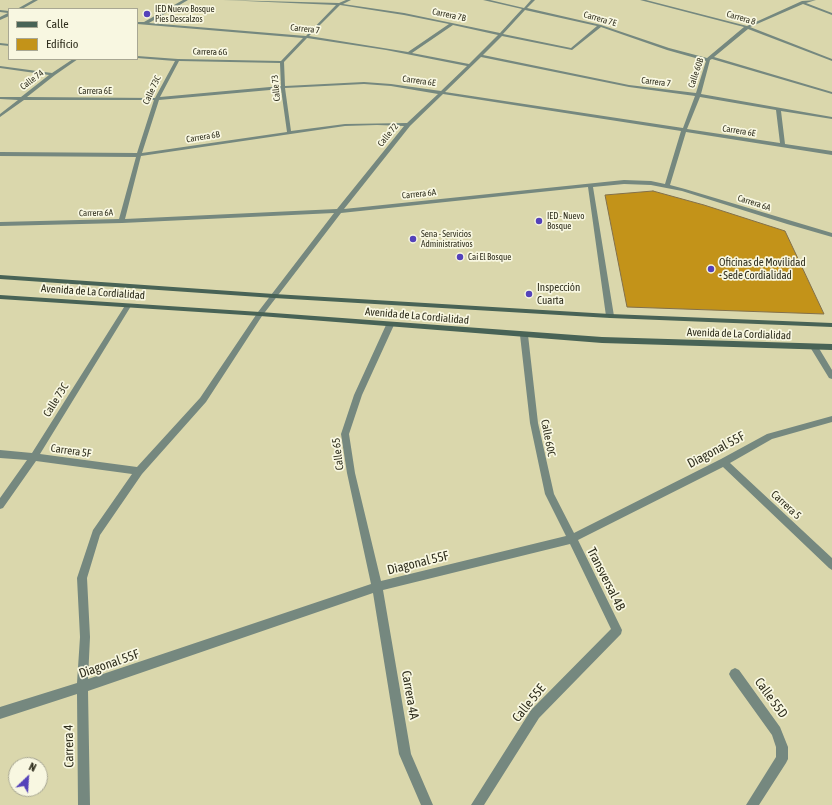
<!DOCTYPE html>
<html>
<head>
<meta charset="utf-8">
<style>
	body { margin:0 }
	#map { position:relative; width:832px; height:805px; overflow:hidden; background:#dad7ac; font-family:"Asap Condensed",sans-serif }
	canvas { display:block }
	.legend { position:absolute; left:8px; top:8px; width:130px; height:52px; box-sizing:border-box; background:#f8f7e1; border:1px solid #a8a793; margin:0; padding:5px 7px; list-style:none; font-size:12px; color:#2f2e1d }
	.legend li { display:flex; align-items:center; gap:8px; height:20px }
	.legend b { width:20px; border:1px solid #a8a793 }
	.north { position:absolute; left:8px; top:757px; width:40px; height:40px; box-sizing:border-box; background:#f8f7e1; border:1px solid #a8a793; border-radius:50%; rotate:25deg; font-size:11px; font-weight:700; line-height:16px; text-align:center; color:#2f2e1d }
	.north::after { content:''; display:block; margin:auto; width:14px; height:18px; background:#5442ba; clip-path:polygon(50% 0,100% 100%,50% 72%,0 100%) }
</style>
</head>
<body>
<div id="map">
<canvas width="832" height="805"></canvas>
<ul class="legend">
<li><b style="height:5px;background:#486356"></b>Calle</li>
<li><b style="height:11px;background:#c39319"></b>Edificio</li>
</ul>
<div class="north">N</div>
</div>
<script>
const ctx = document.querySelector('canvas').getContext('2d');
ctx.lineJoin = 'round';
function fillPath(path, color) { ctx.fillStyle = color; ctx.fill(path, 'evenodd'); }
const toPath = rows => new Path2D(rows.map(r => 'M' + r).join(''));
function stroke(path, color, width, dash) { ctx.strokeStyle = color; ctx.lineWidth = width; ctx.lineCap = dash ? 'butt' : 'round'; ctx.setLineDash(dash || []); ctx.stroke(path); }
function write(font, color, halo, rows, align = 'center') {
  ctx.font = font + ' "Asap Condensed",sans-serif'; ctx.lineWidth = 3.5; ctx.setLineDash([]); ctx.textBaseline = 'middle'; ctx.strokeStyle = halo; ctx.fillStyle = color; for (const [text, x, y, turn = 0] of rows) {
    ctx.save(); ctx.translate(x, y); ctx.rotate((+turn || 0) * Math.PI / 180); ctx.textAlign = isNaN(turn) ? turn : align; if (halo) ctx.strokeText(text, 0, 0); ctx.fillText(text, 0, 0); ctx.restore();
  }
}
const building = toPath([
	[653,191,704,205,785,231,824,314,627,307,605,195,653,191]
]);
fillPath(building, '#c39319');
stroke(building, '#82704b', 1);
fillPath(toPath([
	[33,0,38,0,22,9,17,9,33,0],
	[183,0,188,0,149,23,306,36,336,5,223,0,339,3,346,0,351,0,343,4,404,13,500,33,522,9,483,0,490,0,524,8,531,0,535,0,527,8,601,25,669,48,707,58,744,27,640,0,646,0,747,26,802,1,816,0,806,3,832,13,832,15,803,4,750,27,832,59,832,61,748,29,714,57,832,92,832,94,712,59,710,60,701,94,832,117,832,119,781,111,785,144,832,151,832,155,686,132,670,185,685,189,832,233,832,237,787,224,682,191,651,185,624,184,593,187,614,316,610,318,606,316,588,187,341,213,262,316,206,402,142,474,100,535,87,578,90,637,88,679,371,584,347,473,341,434,354,395,386,325,390,323,394,325,362,395,349,434,355,473,381,581,566,536,545,494,530,423,520,335,524,332,528,335,538,423,554,494,574,533,721,459,767,434,832,416,832,422,772,439,730,463,832,558,832,570,829,568,723,467,578,540,622,630,621,634,539,718,484,805,471,805,531,710,611,629,570,544,383,590,411,754,433,805,421,805,399,754,373,593,88,691,90,805,78,805,77,694,0,719,0,707,77,683,80,637,77,578,93,530,132,474,36,461,3,508,0,509,0,498,27,460,0,458,0,450,32,453,126,304,128,304,131,306,40,454,137,467,200,398,258,312,334,213,122,223,0,226,0,222,119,219,136,157,0,156,0,152,137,153,154,100,24,100,0,117,0,114,18,100,0,99,0,97,21,97,49,75,0,68,0,66,52,73,73,59,78,59,55,75,27,97,155,98,175,61,137,58,137,56,178,59,281,61,303,38,137,24,137,22,144,22,183,0],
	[340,5,404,15,449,24,408,52,309,36,340,5],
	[525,10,597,26,571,48,503,34,525,10],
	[453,25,498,35,469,64,412,53,453,25],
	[601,27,667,50,706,61,696,93,629,85,483,55,502,36,572,50,601,27],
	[307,38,386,50,467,66,441,91,391,84,364,82,285,86,284,62,307,38],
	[481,57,629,87,695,96,683,128,445,92,481,57],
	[179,61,280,63,281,86,160,97,179,61],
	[364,84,391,86,438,94,407,123,345,124,291,131,285,88,364,84],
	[281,89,287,132,142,153,159,100,281,89],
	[443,94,681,131,665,184,651,181,624,180,344,209,410,126,443,94],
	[700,97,776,110,780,143,687,129,700,97],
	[377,125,404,126,337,209,125,219,141,156,345,126,377,125],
	[0,10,9,11,9,16,0,20,0,17,8,13,0,12,0,10],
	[0,43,9,44,9,46,0,45,0,43],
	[814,344,817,345,832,370,832,379,829,378,810,347,814,344],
	[735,668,739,670,780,727,788,747,788,759,786,763,759,805,746,805,776,757,776,747,772,735,731,678,729,674,731,670,735,668]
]), '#75887f');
fillPath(toPath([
	[0,275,274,294,610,314,832,323,832,327,610,318,274,298,0,279,0,275],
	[0,295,260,312,602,337,832,344,832,350,602,343,260,316,0,299,0,295]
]), '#486356');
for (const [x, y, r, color] of [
	[147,14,4,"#5442ba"],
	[539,221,4,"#5442ba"],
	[413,239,4,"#5442ba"],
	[460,257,4,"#5442ba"],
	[711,269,4,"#5442ba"],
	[529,294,4,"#5442ba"]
]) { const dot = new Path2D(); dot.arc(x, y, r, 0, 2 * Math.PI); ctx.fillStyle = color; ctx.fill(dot); stroke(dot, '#f8f7e1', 1.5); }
write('9px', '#2f2e1d', '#f8f7e1', [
	["IED Nuevo Bosque",155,9],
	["Pies Descalzos",155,19],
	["IED - Nuevo",547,216],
	["Bosque",547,226],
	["Sena - Servicios",421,234],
	["Administrativos",421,244],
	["Cai El Bosque",468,257]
], 'left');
write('9px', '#2f2e1d', '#f8f7e1', [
	["Carrera 7B",449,15,12],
	["Carrera 8",741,18,16],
	["Carrera 7E",600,19,16],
	["Carrera 7",305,29,6],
	["Carrera 6G",210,52,1],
	["Calle 60B",696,73,-71],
	["Calle 74",32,80,-37],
	["Carrera 6E",419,81,8],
	["Carrera 7",656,82,7],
	["Calle 73",276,88,-95],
	["Calle 73C",152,90,-65],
	["Carrera 6E",95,91],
	["Carrera 6E",739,131,9],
	["Calle 72",388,135,-51],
	["Carrera 6B",203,137,-9],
	["Carrera 6A",419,194,-6],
	["Carrera 6A",754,203,18],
	["Carrera 6A",96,213,-1]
]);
write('11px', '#2f2e1d', '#f8f7e1', [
	["Oficinas de Movilidad",719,263],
	["- Sede Cordialidad",719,276],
	["Inspección",537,288],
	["Cuarta",537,301]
], 'left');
write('11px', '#2f2e1d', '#f8f7e1', [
	["Avenida de La Cordialidad",93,292,4],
	["Avenida de La Cordialidad",417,316,5],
	["Avenida de La Cordialidad",739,334,2],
	["Calle 73C",56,400,-58],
	["Calle 60C",548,438,79],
	["Carrera 5F",71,451,8],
	["Calle 65",338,454,-97],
	["Carrera 5",786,505,43]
]);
write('13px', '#2f2e1d', '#f8f7e1', [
	["Diagonal 55F",716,450,-28],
	["Diagonal 55F",418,563,-14],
	["Transversal 4B",606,579,63],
	["Diagonal 55F",109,664,-19],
	["Carrera 4A",410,695,80],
	["Calle 55D",771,698,54],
	["Calle 55E",529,703,-51],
	["Carrera 4",69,746,-91]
]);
</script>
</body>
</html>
